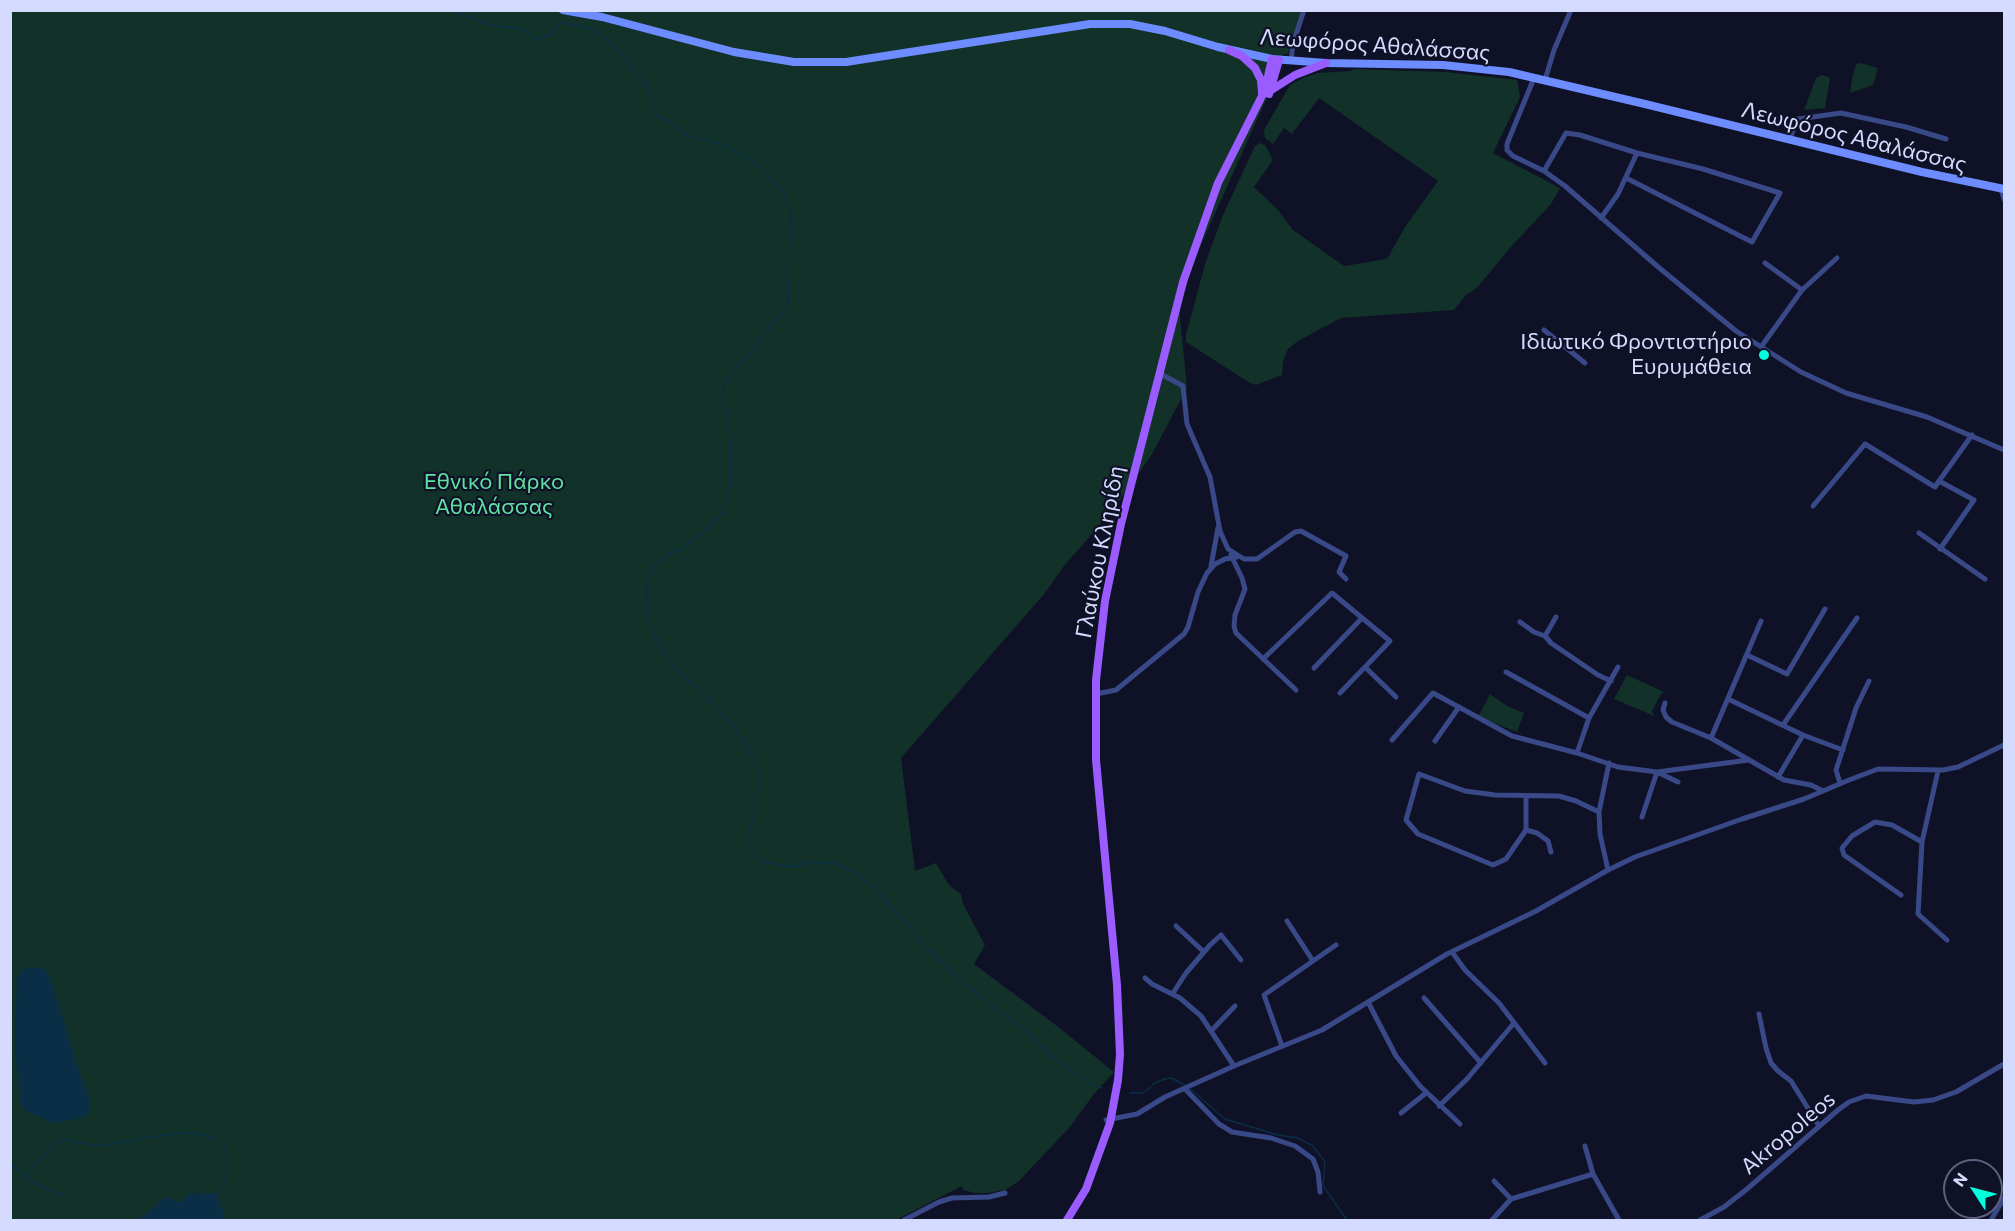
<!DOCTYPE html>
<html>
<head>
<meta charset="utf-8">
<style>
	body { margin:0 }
	#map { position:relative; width:2015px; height:1231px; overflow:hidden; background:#0f1127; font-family:Commissioner,sans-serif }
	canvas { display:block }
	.frame { position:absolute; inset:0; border:12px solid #d5daff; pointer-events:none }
	.north { position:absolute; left:1943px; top:1159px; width:60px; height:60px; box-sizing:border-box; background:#0f1127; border:2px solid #5e617d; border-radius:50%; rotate:306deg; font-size:16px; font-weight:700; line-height:24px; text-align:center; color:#d5daff }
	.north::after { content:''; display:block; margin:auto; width:21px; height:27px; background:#01ffdb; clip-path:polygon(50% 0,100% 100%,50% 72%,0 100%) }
</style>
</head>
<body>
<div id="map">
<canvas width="2015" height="1231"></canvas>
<div class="frame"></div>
<div class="north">N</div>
</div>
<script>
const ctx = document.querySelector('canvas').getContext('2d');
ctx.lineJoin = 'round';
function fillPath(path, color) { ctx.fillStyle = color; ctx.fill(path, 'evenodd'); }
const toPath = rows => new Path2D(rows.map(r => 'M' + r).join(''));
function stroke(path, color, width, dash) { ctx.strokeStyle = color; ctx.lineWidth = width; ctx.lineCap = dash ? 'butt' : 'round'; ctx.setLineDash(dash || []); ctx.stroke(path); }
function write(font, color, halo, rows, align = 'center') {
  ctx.font = font + ' Commissioner,sans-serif'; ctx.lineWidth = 4.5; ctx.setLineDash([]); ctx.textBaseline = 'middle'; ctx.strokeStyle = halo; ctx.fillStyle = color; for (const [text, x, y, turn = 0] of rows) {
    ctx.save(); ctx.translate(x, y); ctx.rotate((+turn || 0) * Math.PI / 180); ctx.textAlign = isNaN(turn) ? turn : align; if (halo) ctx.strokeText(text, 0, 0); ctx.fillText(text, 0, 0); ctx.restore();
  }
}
fillPath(toPath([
	[10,11,1302,11,1289,51,1287,54,1283,54,1274,82,1178,296,1187,388,1151,456,1112,511,1064,566,1045,593,901,758,915,871,936,863,949,885,961,894,963,904,985,945,974,964,1057,1026,1114,1072,1094,1094,1069,1128,1019,1181,1005,1190,987,1193,974,1193,964,1190,962,1186,896,1220,11,1220],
	[1861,63,1878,68,1873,85,1850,93,1852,79,1856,64],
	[1354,69,1446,72,1517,80,1520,97,1493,153,1560,188,1551,204,1510,248,1477,288,1466,295,1454,310,1341,318,1298,341,1288,349,1283,362,1282,375,1256,385,1250,383,1186,342,1186,335,1205,264,1223,215,1255,146,1260,143,1265,145,1273,160,1254,187,1278,210,1293,230,1344,266,1387,259,1405,227,1438,181,1319,98,1292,134,1284,128,1273,144,1265,138,1264,130,1290,85,1305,77,1318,73,1350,71],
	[1822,75,1830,78,1825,108,1804,110,1816,78],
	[1627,675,1664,692,1661,694,1652,711,1654,716,1614,699],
	[1490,694,1507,706,1524,713,1517,732,1478,717]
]), '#123128');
fillPath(toPath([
	[33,967,43,969,48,973,53,986,76,1062,89,1098,90,1109,88,1114,82,1118,53,1123,24,1110,20,1104,15,1045,17,977,24,969],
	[193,1193,218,1194,219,1203,223,1210,223,1220,138,1220,166,1197,182,1203,186,1196]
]), '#092e46');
stroke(toPath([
	[450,10,491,25,522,29,534,38,540,38,550,35,554,32,555,27,562,23,592,28,623,55,635,73,647,85,651,94,652,108,656,115,666,119,682,132,694,138,722,144,748,158,768,174,781,189,791,211,788,305,752,351,725,382,723,393,730,432,731,483,726,505,723,512,703,533,683,548,666,556,656,564,651,571,647,584,646,614,653,633,669,659,681,674,705,695,730,722,749,750,756,766,760,782,749,836,750,848,754,855,763,862,793,867,809,862,834,863,853,871,875,888,927,948,977,995,1020,1026,1055,1059,1096,1087,1102,1088],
	[1189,1088,1225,1119,1278,1135,1298,1138,1313,1146,1325,1162,1323,1186,1347,1220],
	[1130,1093,1143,1093,1155,1083,1165,1079,1171,1078,1185,1085],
	[10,1163,24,1176,29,1171],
	[32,1167,51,1147,57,1142,66,1140,98,1146,177,1133,191,1133,205,1135,218,1141],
	[24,1176,38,1185,65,1196],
	[218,1194,223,1184,227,1171,227,1158,224,1147]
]), '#092e46', 1.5);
stroke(toPath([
	[1291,61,1293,44,1304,10],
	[1534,78,1507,144,1507,150,1513,156,1544,171,1565,186,1657,266,1736,331,1801,372,1846,393,1927,417,2004,450],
	[1545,80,1554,50,1571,10],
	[1789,140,1798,119,1841,113,1906,127,1946,139],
	[1544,171,1566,133,1580,135,1637,153,1703,169,1780,193,1752,242,1626,178],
	[2001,189,2004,199],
	[1601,218,1618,194,1637,153],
	[1765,263,1802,290],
	[1544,330,1585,363],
	[1761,347,1802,290,1837,258],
	[1159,373,1183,386,1187,424,1210,477,1220,531,1228,549,1244,559,1257,559,1295,532,1301,531,1346,556,1339,572,1346,579],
	[1939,481,1972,435],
	[1813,506,1865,444,1935,487,1939,481,1974,500,1940,549],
	[1919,533,1985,579],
	[1231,555,1242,578,1245,589,1235,615,1234,626,1236,633,1296,690],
	[1211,566,1218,528],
	[1556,617,1545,636,1551,643,1598,675,1611,681],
	[1520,622,1534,632,1545,636],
	[1747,655,1787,674,1825,609],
	[1263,659,1332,593,1390,641,1340,693],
	[1365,667,1396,697],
	[1314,668,1362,618],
	[1506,672,1589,718],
	[1096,694,1116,690,1184,634,1188,627,1198,592,1207,573,1215,564,1225,559,1237,557],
	[1728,699,1803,735,1843,750],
	[1665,703,1663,710,1666,717,1672,722,1711,738,1784,780,1811,785,1823,791],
	[1783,725,1857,618],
	[1711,738,1761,621],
	[1392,740,1433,693,1512,736,1577,753,1618,767,1657,772,1678,782],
	[1435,741,1459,707],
	[1577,753,1589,718,1618,667],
	[1938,771,1922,842,1918,914,1947,940],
	[1778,777,1803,735],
	[1840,783,1836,770,1839,761,1856,708,1869,681],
	[1526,796,1526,830,1537,833,1548,841,1551,852],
	[1642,817,1657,772,1749,760],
	[1526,830,1506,859,1493,865,1418,834,1406,820,1419,774,1465,791,1495,795,1559,796,1576,801,1599,812],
	[1608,870,1600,834,1599,812,1609,763],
	[1901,895,1844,855,1842,848,1852,836,1875,822,1892,825,1922,842],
	[1287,921,1313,961],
	[1176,926,1204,952],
	[1452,952,1465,970,1499,1003,1545,1063],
	[1145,978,1152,984,1180,998,1201,1016,1234,1066],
	[1173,993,1186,973,1210,945,1221,935,1241,960],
	[1424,998,1481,1063],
	[1368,1002,1396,1056,1420,1086,1460,1124],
	[1759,1014,1766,1048,1771,1063,1778,1071,1791,1081,1819,1126],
	[1211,1031,1235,1006],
	[1282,1046,1264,995,1336,945],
	[1185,1089,1219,1124,1232,1132,1271,1138,1295,1146,1313,1159,1318,1172,1320,1192],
	[1439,1106,1467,1079,1514,1023],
	[1401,1113,1426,1093],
	[1106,1120,1137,1114,1165,1097,1234,1066,1322,1030,1447,954,1536,911,1608,870,1635,857,1742,819,1804,799,1849,780,1878,769,1943,770,1958,767,2004,745],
	[1585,1146,1593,1174,1619,1220],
	[1951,1176,1955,1178],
	[1494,1181,1511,1199],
	[1991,1201,1999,1206],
	[904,1220,939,1202,952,1198,989,1197,1005,1193],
	[1492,1220,1511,1199,1593,1174],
	[1700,1220,1724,1207,1747,1189,1838,1110,1849,1102,1866,1096,1914,1102,1933,1100,1956,1092,2004,1064],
	[1991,1220,2004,1198]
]), '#394987', 5);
stroke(toPath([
	[563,10,602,17,734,52,794,62,846,62,1090,24,1130,24,1165,31,1218,47,1272,59,1326,63,1443,65,1509,72,1645,104,1922,172,2004,189]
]), '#6c8cff', 8);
stroke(toPath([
	[1229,50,1242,56,1255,68,1261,80,1262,93],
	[1273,89,1295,75,1326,63],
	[1269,94,1279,60],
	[1067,1220,1086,1189,1110,1123,1118,1080,1120,1054,1117,985,1096,760,1096,680,1105,601,1121,524,1183,282,1218,183,1265,90,1272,59]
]), '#9a5cff', 8);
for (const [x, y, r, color] of [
	[1764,355,6,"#01ffdb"]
]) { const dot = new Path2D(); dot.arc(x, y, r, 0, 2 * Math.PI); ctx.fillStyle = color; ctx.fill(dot); stroke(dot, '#0f1127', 2); }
write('22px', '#d5daff', '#0f1127', [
	["Λεωφόρος Αθαλάσσας",1375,45,4],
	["Λεωφόρος Αθαλάσσας",1854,137,14],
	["Γλαύκου Κληρίδη",1100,552,-79],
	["Akropoleos",1788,1133,-40]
]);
write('22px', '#d5daff', '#0f1127', [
	["Ιδιωτικό Φροντιστήριο",1752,342],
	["Ευρυμάθεια",1752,367]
], 'right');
write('22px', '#5ee2a1', '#0f1127', [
	["Εθνικό Πάρκο",494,482],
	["Αθαλάσσας",494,507]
]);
</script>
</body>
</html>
